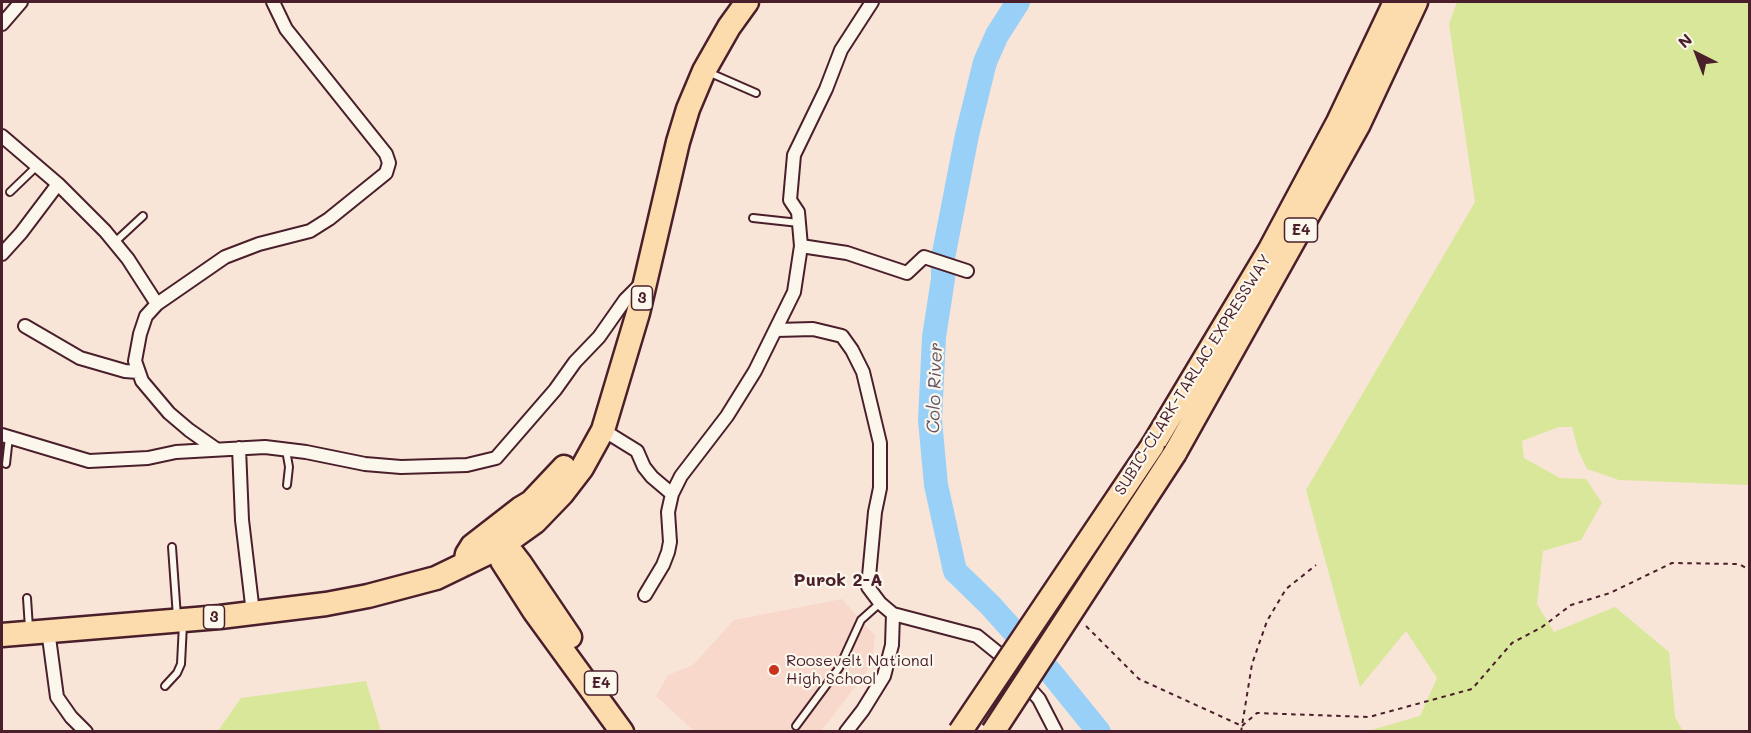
<!DOCTYPE html>
<html>
<head>
<meta charset="utf-8">
<style>
	body { margin:0 }
	#map { position:relative; width:1751px; height:733px; overflow:hidden; background:#f9e5d8; font-family:Mali,sans-serif }
	canvas { display:block }
	.frame { position:absolute; inset:0; border:3px solid #4a1f2b; pointer-events:none }
	.north { position:absolute; left:1667px; top:24px; width:60px; height:60px; -webkit-text-stroke:4px #fbf7ec; paint-order:stroke; rotate:318deg; font-size:16px; font-weight:700; line-height:24px; text-align:center; color:#4a1f2b }
	.north::after { content:''; display:block; margin:auto; width:21px; height:27px; background:#4a1f2b; clip-path:polygon(50% 0,100% 100%,50% 72%,0 100%) }
</style>
</head>
<body>
<div id="map">
<canvas width="1751" height="733"></canvas>
<div class="frame"></div>
<div class="north">N</div>
</div>
<script>
const ctx = document.querySelector('canvas').getContext('2d');
ctx.lineJoin = 'round';
function fillPath(path, color) { ctx.fillStyle = color; ctx.fill(path, 'evenodd'); }
const toPath = rows => new Path2D(rows.map(r => 'M' + r).join(''));
function stroke(path, color, width, dash) { ctx.strokeStyle = color; ctx.lineWidth = width; ctx.lineCap = dash ? 'butt' : 'round'; ctx.setLineDash(dash || []); ctx.stroke(path); }
function write(font, color, halo, rows, align = 'center') {
  ctx.font = font + ' Mali,sans-serif'; ctx.lineWidth = 4.5; ctx.setLineDash([]); ctx.textBaseline = 'middle'; ctx.strokeStyle = halo; ctx.fillStyle = color; for (const [text, x, y, turn = 0] of rows) {
    ctx.save(); ctx.translate(x, y); ctx.rotate((+turn || 0) * Math.PI / 180); ctx.textAlign = isNaN(turn) ? turn : align; if (halo) ctx.strokeText(text, 0, 0); ctx.fillText(text, 0, 0); ctx.restore();
  }
}
fillPath(toPath([
	[842,599,875,636,872,665,821,731,694,731,656,696,668,675,693,665,734,620]
]), '#f7d8ca');
fillPath(toPath([
	[1457,2,1749,2,1749,485,1619,480,1587,469,1578,450,1572,427,1559,427,1522,441,1524,458,1560,478,1586,479,1602,503,1581,540,1543,551,1537,604,1554,632,1615,607,1669,652,1675,717,1683,731,1368,731,1420,716,1437,678,1406,631,1360,687,1306,490,1475,202,1449,24],
	[366,681,381,731,218,731,241,698]
]), '#d8e79a');
stroke(toPath([
	[1018,2,997,35,985,62,967,135,943,258,943,279,934,337,930,420,936,485,955,571,990,605,1052,674,1099,732]
]), '#99d0f8', 24);
const lane = toPath([
	[708,72,756,93],
	[10,192,37,166],
	[753,218,799,223],
	[115,242,143,216],
	[286,450,289,467,287,485],
	[6,464,9,437],
	[172,547,177,617],
	[27,598,29,628],
	[165,686,177,673,181,664,183,624],
	[796,726,839,668,861,620,880,603]
]);
const street = toPath([
	[2,24,21,2],
	[2,136,58,184,105,231,128,259,157,304],
	[801,246,847,253,907,273,924,257,967,271],
	[2,254,21,233,58,184],
	[25,326,80,358,125,371,138,372],
	[777,330,813,329,842,336,852,350,863,372,880,443,880,488,875,512,868,587,880,603,893,614,977,636,998,653,1039,699,1056,732],
	[603,430,637,451,644,467,652,477,672,494],
	[2,435,89,461,148,458,176,452,265,447,306,452,365,464,401,467,467,465,496,458,555,390,575,362,599,337,625,300,641,284],
	[239,448,242,520,253,613],
	[216,449,189,430,169,413,142,381,135,361,140,334,146,316,157,304,225,257,259,244,310,231,329,219,386,173,389,163,386,154,286,29,273,2],
	[645,595,663,565,668,552,670,542,668,512,672,494,681,476,727,416,755,371,794,292,801,246,798,212,790,200,794,155,826,89,841,50,872,2],
	[48,630,57,697,71,717,86,732],
	[846,732,863,710,884,676,892,645,893,614]
]);
const highway = toPath([
	[1153,445,1269,251,1338,122,1395,2],
	[1175,453,1358,126,1416,2],
	[531,502,521,518,511,526,504,535,500,547,502,561,534,611,622,732],
	[500,547,513,554,520,563,570,637],
	[465,564,467,554,472,546,521,508,531,502,564,467],
	[2,635,220,617,326,604,368,596,436,578,500,547,535,522,562,494,582,468,603,430,638,313,678,142,688,109,704,71,729,27,747,2]
]);
stroke(lane, '#4a1f2b', 10);
stroke(street, '#4a1f2b', 16);
stroke(highway, '#4a1f2b', 27);
stroke(toPath([
	[1086,626,1139,679,1242,726],
	[1242,726,1257,713,1369,717,1472,689,1512,643,1542,627,1571,605,1610,593,1672,563,1739,564,1750,570],
	[1241,732,1252,664,1267,621,1286,589,1316,565]
]), '#4a1f2b', 2, [4.5, 4.5]);
stroke(lane, '#fbf7ec', 6);
stroke(street, '#fbf7ec', 12);
stroke(highway, '#fcdcac', 22);
const highwayBridge = toPath([
	[960,732,1153,445],
	[993,732,1175,453]
]);
stroke(highwayBridge, '#4a1f2b', 27, []);
stroke(highwayBridge, '#fcdcac', 22);
for (const [x, y, r, color] of [
	[774,670,6,"#c8321e"]
]) { const dot = new Path2D(); dot.arc(x, y, r, 0, 2 * Math.PI); ctx.fillStyle = color; ctx.fill(dot); stroke(dot, '#fbf7ec', 2); }
for (const [x, y, w] of [
	[1301,230,33],
	[642,298,21],
	[214,617,21],
	[601,683,33]
]) { const box = new Path2D(); box.roundRect(x - w / 2, y - 12, w, 24, 4.5); ctx.fillStyle = '#fbf7ec'; ctx.fill(box); stroke(box, '#4a1f2b', 1.5); }
write('bold 15px', '#4a1f2b', null, [
	["E4",1301,230],
	["3",642,298],
	["3",214,617],
	["E4",601,683]
]);
write('16px', '#4a1f2b', '#fbf7ec', [
	["SUBIC-CLARK-TARLAC EXPRESSWAY",1193,375,-58]
]);
write('16px', '#4a1f2b', '#fbf7ec', [
	["Roosevelt National",786,661],
	["High School",786,679]
], 'left');
write('italic 18px', '#625468', '#fbf7ec', [
	["Colo River",935,388,-88]
]);
write('bold 18px', '#4a1f2b', '#fbf7ec', [
	["Purok 2-A",838,580]
]);
</script>
</body>
</html>
